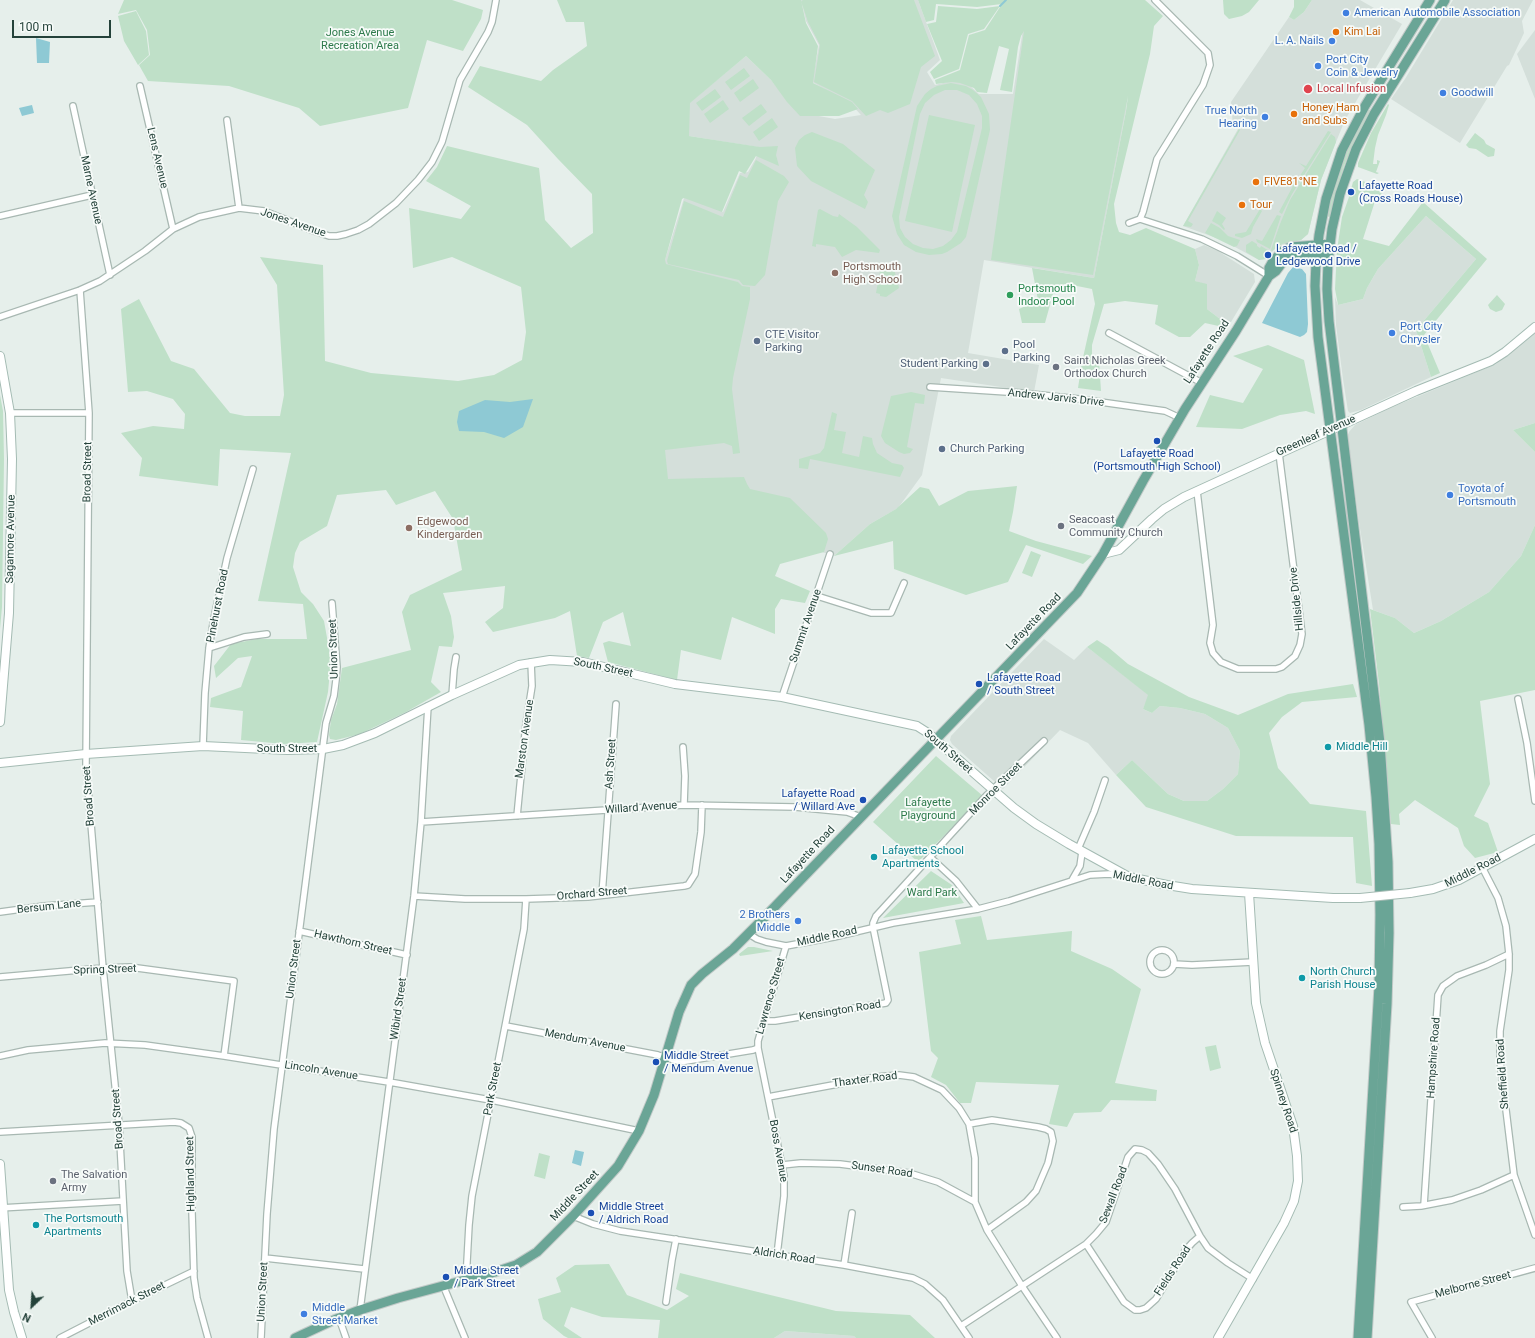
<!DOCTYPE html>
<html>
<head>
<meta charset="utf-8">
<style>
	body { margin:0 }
	#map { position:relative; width:1535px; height:1338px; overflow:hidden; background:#e6efeb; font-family:Roboto,sans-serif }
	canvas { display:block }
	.north { position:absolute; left:12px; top:1286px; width:40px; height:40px; -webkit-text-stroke:3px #f7fbf9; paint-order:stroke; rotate:205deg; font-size:11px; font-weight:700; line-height:16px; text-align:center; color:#24423a }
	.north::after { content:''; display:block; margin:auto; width:14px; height:18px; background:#24423a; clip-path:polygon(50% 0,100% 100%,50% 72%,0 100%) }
	.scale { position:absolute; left:12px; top:20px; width:99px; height:18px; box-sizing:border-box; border:2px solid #24423a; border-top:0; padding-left:5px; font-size:12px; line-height:14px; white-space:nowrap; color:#24423a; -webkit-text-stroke:3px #f7fbf9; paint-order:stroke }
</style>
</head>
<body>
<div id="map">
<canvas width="1535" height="1338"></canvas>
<div class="north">N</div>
<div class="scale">100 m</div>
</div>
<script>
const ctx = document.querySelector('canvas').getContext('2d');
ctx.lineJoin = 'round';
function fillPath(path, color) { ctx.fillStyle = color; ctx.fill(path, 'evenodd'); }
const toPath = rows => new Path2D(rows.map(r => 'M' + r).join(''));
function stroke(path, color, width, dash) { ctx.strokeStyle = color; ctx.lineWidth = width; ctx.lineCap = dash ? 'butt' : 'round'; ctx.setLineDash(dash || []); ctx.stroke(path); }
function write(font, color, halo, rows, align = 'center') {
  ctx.font = font + ' Roboto,sans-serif'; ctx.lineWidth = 3.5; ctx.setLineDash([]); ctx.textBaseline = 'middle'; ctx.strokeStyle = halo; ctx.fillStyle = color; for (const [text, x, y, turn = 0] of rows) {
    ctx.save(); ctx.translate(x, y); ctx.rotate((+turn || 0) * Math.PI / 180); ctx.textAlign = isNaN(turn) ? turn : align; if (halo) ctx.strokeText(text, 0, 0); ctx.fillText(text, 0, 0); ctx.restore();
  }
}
fillPath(toPath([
	[801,0,918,0,940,60,927,72,935,85,955,80,968,84,979,94,1013,94,1023,29,1131,57,1126,111,1094,278,984,260,968,353,1039,365,1034,392,941,378,922,475,898,508,870,524,834,556,819,551,666,483,662,447,663,266,685,195,723,212,740,173,748,172,756,158,758,147,689,136,689,103,746,56,771,80,797,112,835,119,861,115,850,103,812,82,819,45,806,21],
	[1312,0,1360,0,1402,24,1345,120,1336,142,1321,180,1308,234,1301,240,1278,246,1270,254,1268,253,1266,259,1259,260,1222,240,1183,226,1238,129,1233,126,1231,102,1289,17,1294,20,1304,12],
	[1453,0,1533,0,1522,21,1524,33,1509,65,1507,66,1460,143,1391,99,1405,79],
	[1535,30,1535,99,1517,54],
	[1426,216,1476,259,1416,330,1431,377,1361,410,1350,413,1348,411,1343,379,1336,325,1335,297,1338,305,1363,299,1367,288,1378,269],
	[1204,245,1218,251,1254,274,1255,282,1231,322,1224,322,1207,309,1207,285,1195,281,1199,265,1195,249],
	[1535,333,1535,423,1513,430,1535,452,1535,525,1521,556,1489,592,1441,621,1414,633,1395,618,1373,610,1359,522,1348,435,1349,432,1355,425,1390,408,1496,364],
	[1044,639,1074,660,1087,647,1149,695,1143,709,1152,713,1160,706,1180,708,1205,714,1228,728,1240,751,1238,774,1223,789,1207,801,1184,801,1168,794,1132,760,1116,775,1088,743,1060,730,1003,789,952,744,950,740,951,736,989,696],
	[785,1331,854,1336,856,1338,774,1338]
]), '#d4dfda');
fillPath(toPath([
	[124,0,452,0,483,10,481,19,463,51,427,40,408,108,320,126,299,108,229,86,148,81,139,65,150,55,147,30,136,10,118,14],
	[557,0,801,0,806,23,818,46,813,83,852,102,858,109,839,116,800,116,787,102,771,80,746,56,690,103,689,136,760,147,778,146,776,155,779,166,756,156,745,174,739,171,722,212,684,198,682,199,665,260,666,264,738,282,742,286,750,287,750,299,733,378,732,389,740,453,733,454,732,446,724,443,665,450,668,479,744,477,747,484,750,489,790,498,826,533,828,539,824,552,780,564,775,576,810,591,805,603,781,599,775,609,775,634,732,617,721,660,681,650,677,680,608,662,603,643,609,641,631,646,623,612,603,622,589,658,577,656,570,611,555,618,493,632,485,622,503,608,505,586,443,593,451,616,454,637,452,647,439,646,431,682,441,692,406,712,360,734,336,740,330,739,329,735,331,720,337,704,342,668,411,650,402,612,410,595,462,570,453,519,435,491,396,505,386,490,337,495,327,526,300,542,295,553,293,567,301,592,313,604,324,621,331,660,328,692,317,742,284,744,241,740,243,711,210,707,211,698,241,687,252,656,238,658,216,678,214,666,231,644,257,639,307,639,303,604,258,601,291,453,220,449,218,486,139,476,142,458,121,433,153,426,184,429,185,414,173,399,147,391,128,392,121,309,139,299,171,361,194,369,230,413,245,416,280,416,284,395,277,285,260,257,323,265,325,361,371,373,458,381,494,375,522,360,526,332,521,287,452,257,413,268,409,208,461,219,471,206,426,181,437,167,447,146,539,168,545,220,571,248,593,233,592,194,558,159,527,125,468,87,480,66,541,81,553,70,587,46,584,22,566,22],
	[803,0,914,0,935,56,921,67,910,104,888,113,880,110,866,116,852,101,814,82,820,45,808,22,801,1],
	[918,0,1145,0,1163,16,1154,26,1150,54,1114,204,1116,223,1119,232,1130,235,1146,228,1195,249,1199,265,1195,281,1207,284,1207,309,1224,322,1223,327,1205,323,1190,337,1179,337,1155,324,1158,305,1125,301,1104,304,1092,345,1092,356,1099,361,1101,391,1078,388,1082,362,1095,304,1092,289,1077,286,1053,294,1045,323,1022,323,1019,309,1038,300,1032,268,1094,278,1126,111,1128,96,1093,275,991,260,1024,31,1021,36,1018,47,1012,92,1000,90,1009,49,999,46,987,93,977,92,974,88,960,83,952,82,936,84,935,80,960,70,969,35,985,30,1002,4,977,7,936,4,934,20,926,22],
	[1223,0,1259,0,1249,12,1242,16,1229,19,1224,14],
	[1294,0,1312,0,1304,12,1294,20,1289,17,1294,7],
	[938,6,977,9,1000,6,984,29,968,34,959,69,934,79,930,72,942,61,927,24,936,22],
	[136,11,146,31,149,55,138,65,124,41,118,16],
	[744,68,750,76,731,90,725,82],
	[753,79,759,88,740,102,734,93],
	[951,83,966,86,973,90,981,97,989,114,990,130,966,237,961,243,947,252,942,254,929,255,916,252,904,245,897,234,892,216,917,106,925,94,931,89,937,86],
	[945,90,957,90,969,95,977,104,982,116,982,128,957,232,951,240,943,246,933,249,923,248,913,244,905,237,900,228,899,217,920,114,925,103,934,95],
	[715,89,721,97,702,111,696,103],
	[723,100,729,109,710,123,704,114],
	[761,104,767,112,749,126,742,118],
	[1388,104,1389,105,1386,115,1378,135,1375,148,1373,164,1377,164,1377,160,1380,161,1376,172,1379,173,1377,174,1358,167,1358,163,1371,133],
	[1368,109,1371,111,1356,138,1344,166,1330,217,1326,216,1330,199,1346,151],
	[929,115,975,125,952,232,905,221],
	[772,118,778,127,759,141,753,132],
	[1239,129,1240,130,1188,221,1193,224,1191,227,1183,226],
	[1328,131,1331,132,1292,194,1282,214,1279,212,1293,186,1290,183,1290,181,1292,180,1296,182,1305,168,1299,163,1306,166],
	[812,132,843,144,875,170,864,195,868,202,865,209,811,181,797,166,795,148,799,140,805,135],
	[1475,133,1484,140,1486,144,1495,149,1494,156,1488,157,1476,149,1469,148,1466,145],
	[1331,134,1335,137,1336,142,1321,180,1308,234,1301,240,1282,244,1272,251,1271,250,1280,224,1290,200],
	[756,160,784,176,789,182,778,201,765,275,755,286,743,285,739,280,668,264,667,261,684,201,723,217,740,175,747,178],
	[1357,179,1379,187,1382,191,1380,199,1376,198,1363,239,1389,246,1423,202,1487,259,1424,335,1440,373,1431,377,1416,330,1476,259,1426,216,1378,269,1367,288,1363,299,1338,305,1335,289,1337,250,1342,217,1350,194,1351,194,1353,190,1351,189,1353,182],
	[820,209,833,216,838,217,839,214,857,227,880,250,879,253,856,250,842,257,835,247,816,244,816,247,812,246,818,210],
	[1260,209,1262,211,1253,227,1251,234,1242,238,1235,236,1235,234,1246,232],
	[1217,211,1226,218,1222,224,1225,229,1224,230,1219,225,1212,221],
	[1277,215,1281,216,1270,249,1257,242,1256,239,1262,241],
	[1211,223,1220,228,1228,236,1240,240,1237,246,1234,247,1205,233],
	[1252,241,1257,244,1257,246,1260,248,1261,246,1271,252,1270,254,1268,253,1266,259,1259,260,1246,252,1246,245],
	[881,266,894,269,899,288,886,297,880,296,880,294,876,293],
	[1497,295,1505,304,1502,310,1496,312,1490,309,1488,305],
	[1268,345,1304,360,1315,414,1306,411,1280,415,1242,429,1196,427,1210,395,1243,403,1263,369,1233,356],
	[911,392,925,395,924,404,915,403,907,447,913,449,910,453,904,454,899,452,885,443,881,436,891,396],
	[0,395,3,411,4,459,2,607,0,629],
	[832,412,837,414,834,430,846,432,842,453,859,457,863,436,872,438,873,444,877,453,892,463,902,465,904,468,900,477,810,459,808,469,799,468,799,459,820,453,824,448],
	[1535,423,1535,452,1513,430],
	[1017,486,1013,512,1009,531,1036,541,1092,556,1083,564,1026,545,1008,582,966,595,894,569,893,541,834,556,870,524,896,509,920,487,929,489,939,506,968,491],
	[1535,525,1535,690,1480,701,1490,784,1474,816,1488,823,1498,852,1475,858,1464,846,1458,828,1415,800,1399,814,1400,825,1391,824,1379,684,1370,609,1395,618,1414,633,1441,621,1489,592,1521,556],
	[1031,551,1041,555,1032,577,1022,573],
	[1097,640,1108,647,1128,664,1189,697,1238,715,1288,694,1353,684,1357,697,1302,702,1282,717,1269,733,1278,768,1310,804,1366,811,1372,886,1356,883,1353,837,1236,836,1146,807,1116,775,1132,760,1168,794,1184,801,1207,801,1223,789,1238,774,1240,751,1228,728,1205,714,1180,708,1160,706,1152,713,1143,709,1148,695,1087,647],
	[936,756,983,796,918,862,873,822],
	[931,871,952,885,964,903,883,918],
	[981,916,987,940,1072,931,1071,951,1112,969,1141,989,1115,1083,1157,1090,1156,1101,1111,1100,1101,1112,1074,1113,1067,1127,1049,1124,1059,1085,976,1082,971,1103,960,1103,946,1085,931,1077,938,1058,931,1051,919,952,961,944,955,920],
	[748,947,754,947,773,951,740,956,739,954],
	[1216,1045,1221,1068,1210,1071,1205,1047],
	[539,1153,550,1156,545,1179,534,1176],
	[609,1264,627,1295,667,1310,689,1296,676,1289,680,1273,836,1311,910,1315,935,1338,856,1338,854,1336,785,1331,774,1338,658,1338,660,1320,602,1317,571,1307,564,1326,582,1338,568,1338,564,1336,543,1319,538,1299,561,1292,556,1278,575,1265]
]), '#bfe0c8');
fillPath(toPath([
	[36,38,50,42,49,63,37,63],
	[32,105,34,113,22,116,19,108],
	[1293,267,1302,269,1306,274,1308,324,1307,332,1304,335,1300,337,1262,323,1288,273],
	[533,399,523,427,504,438,484,432,459,431,457,422,459,411,485,400,510,402],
	[575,1150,584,1152,581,1166,572,1163]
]), '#8ec9d4');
stroke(toPath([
	[1000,6,1006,0]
]), '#8ec9d4', 2);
const street = toPath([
	[140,86,173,229],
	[73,106,110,275],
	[227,120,239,208],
	[0,216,92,195],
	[1140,219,1143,212,1157,159,1203,85,1210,65,1208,53,1155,0],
	[1129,223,1140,219,1202,239,1237,256,1269,276],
	[80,290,89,413,86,764,103,968,119,1124,127,1271,132,1301],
	[0,317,80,290,100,281,145,251,173,229,199,217,239,208,264,211,314,231,329,236,337,236,346,234,358,230,369,224,396,203,418,180,432,162,442,142,460,80,488,32,492,22,496,0],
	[1109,333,1202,383],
	[930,387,1022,393,1079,399,1165,411,1180,418],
	[10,413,89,413],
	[1197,491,1213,625,1210,643,1213,653,1221,662,1238,669,1276,669,1282,667,1295,656,1300,645,1302,634,1279,453],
	[817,596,871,613,891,613,904,583],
	[209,648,244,637,267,634],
	[452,695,454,669,456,657],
	[782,697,830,554],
	[1518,699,1527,743,1535,801],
	[203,746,205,693,209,648,214,618,227,558,253,469],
	[683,747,685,776,684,805],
	[517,816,526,724,532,686,531,662],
	[421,822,684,805,795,807,847,812,861,817],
	[1078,849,1094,812,1105,780],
	[931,858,956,881,978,909],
	[1482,867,1498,898,1506,926,1509,954,1509,970,1500,1031,1500,1061,1514,1175,1535,1235],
	[1072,880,1080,866,1082,852],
	[602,895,616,704],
	[414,896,465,899,526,899,588,897,684,886,688,885,695,874,701,832,702,805],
	[0,912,44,906,98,902],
	[299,931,407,955],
	[749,934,757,939,766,942,786,946,834,937,893,923,978,909,1009,901,1090,875,1109,874,1123,876],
	'1150 962a12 12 0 1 1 24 0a12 12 0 1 1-24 0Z',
	[1174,964,1192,965,1253,962],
	[0,977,103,968,130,967,234,981,224,1056],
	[764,1021,775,1021,886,1003,888,1000,873,927,873,923,876,916,986,796,1044,741],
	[506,1026,658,1055,680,1062,753,1050,758,1048,758,1041,786,946],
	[758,1048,784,1176,784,1196,777,1255],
	[0,1056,28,1050,105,1043,145,1045,224,1056,395,1083,496,1101,639,1131],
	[768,1097,876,1077,899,1075,914,1077,942,1090,959,1108,969,1124,975,1158,975,1202,987,1230,1022,1286,1057,1338],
	[969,1124,992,1120,1038,1127,1046,1129,1051,1132,1053,1141,1048,1163,1036,1191,1026,1202,987,1230],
	[0,1132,174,1122,181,1123,189,1128,192,1137,192,1212,194,1278,197,1298,208,1338],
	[782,1165,801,1163,840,1164,909,1173,938,1182,975,1202],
	[1424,1205,1438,995,1443,986,1457,976,1486,965,1509,954],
	[1403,1207,1421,1206,1452,1200,1481,1190,1514,1175],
	[0,1208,123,1201],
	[573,1216,593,1224,620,1231,844,1265,913,1278,925,1284,943,1300,969,1338],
	[1086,1244,1124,1302,1135,1310,1140,1310,1146,1308,1156,1299,1185,1251,1192,1243,1200,1236],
	[265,1258,364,1269],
	[844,1265,852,1213],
	[466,1280,469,1225,472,1196,524,929,526,899],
	[443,1285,465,1338],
	[666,1302,672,1260,676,1239],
	[360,1310,414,896,421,822,428,706],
	[339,1318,346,1338],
	[961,1326,1086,1244,1096,1234,1106,1222,1128,1157,1135,1149,1142,1150,1148,1153,1158,1164,1175,1189,1200,1236,1208,1248,1228,1263,1253,1279],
	[60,1338,132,1301,194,1271],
	[261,1338,267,1214,274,1129,326,723,334,696,336,680,337,667,332,603],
	[1432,1338,1411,1302,1535,1268]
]);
const secondary = toPath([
	[0,356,10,413,12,459,9,613,0,722],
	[1103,554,1119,550,1152,519,1164,509,1184,497,1416,391,1491,361,1505,352,1535,327],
	[0,763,86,754,203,746,287,750,323,749,343,745,375,733,452,695,519,665,550,660,583,662,675,684,782,697,917,726,928,733,1014,808,1036,824,1069,844,1129,877,1167,885,1192,889,1333,898,1360,898],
	[1410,893,1433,889,1459,880,1535,839],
	[0,1164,9,1290,14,1312,22,1338],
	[1218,1338,1284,1223,1294,1201,1298,1181,1297,1156,1293,1126,1265,1043,1256,1003,1249,893]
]);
const primary = toPath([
	[1269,276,1276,271,1285,259,1294,255,1323,253],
	[295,1338,334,1320,360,1310,398,1298,495,1272,516,1265,537,1252,573,1216,618,1166,639,1131,654,1095,679,1012,691,985,702,974,733,949,762,920,1077,593,1103,554,1143,481,1185,409,1236,331,1269,276,1269,268,1273,261,1283,251,1290,247,1330,244],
	[1358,1338,1379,986,1380,915,1379,844,1376,797,1369,725,1318,337,1315,286,1316,262,1319,235,1326,199,1342,150,1365,106,1430,0],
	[1367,1338,1387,1004,1389,933,1388,862,1380,743,1329,321,1327,289,1328,262,1332,229,1340,194,1356,149,1374,114,1445,0]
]);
stroke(street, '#a8b8b2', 8);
stroke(secondary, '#a4bbb3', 10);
stroke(primary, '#c2cac8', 11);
stroke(street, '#fff', 5.5);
stroke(secondary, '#fff', 8);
stroke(primary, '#6aa596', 9);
const secondaryBridge = toPath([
	[1360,898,1410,893]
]);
stroke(secondaryBridge, '#a4bbb3', 10, []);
stroke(secondaryBridge, '#fff', 8);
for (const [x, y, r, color] of [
	[1346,13,4,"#3f7fe0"],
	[1336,32,4,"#e8710a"],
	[1332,41,4,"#3f7fe0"],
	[1318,66,4,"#3f7fe0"],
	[1308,89,5,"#e0444e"],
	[1443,93,4,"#3f7fe0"],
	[1294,114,4,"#e8710a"],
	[1265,117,4,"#3f7fe0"],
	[1256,182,4,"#e8710a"],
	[1351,192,4,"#1a4fb4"],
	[1242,205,4,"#e8710a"],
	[1268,255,4,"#1a4fb4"],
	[835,273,4,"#8d6e63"],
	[1010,295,4,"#2e9e5b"],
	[1392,333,4,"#3f7fe0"],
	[757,341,4,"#5c6f8a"],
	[1005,351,4,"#5c6f8a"],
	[986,364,4,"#5c6f8a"],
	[1056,367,4,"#6b7280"],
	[1157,441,4,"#1a4fb4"],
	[942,449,4,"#5c6f8a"],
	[1450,495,4,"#3f7fe0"],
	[1061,526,4,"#6b7280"],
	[409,528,4,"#8d6e63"],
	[979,684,4,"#1a4fb4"],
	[1328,747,4,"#0f9aa8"],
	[863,800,4,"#1a4fb4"],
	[874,857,4,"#0f9aa8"],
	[798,921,4,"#3f7fe0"],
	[1302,978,4,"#0f9aa8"],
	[656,1062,4,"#1a4fb4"],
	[53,1181,4,"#6b7280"],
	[591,1213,4,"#1a4fb4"],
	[36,1225,4,"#0f9aa8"],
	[446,1277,4,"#1a4fb4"],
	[304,1314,4,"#3f7fe0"]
]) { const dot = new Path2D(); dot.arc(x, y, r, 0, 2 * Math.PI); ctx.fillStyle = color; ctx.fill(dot); stroke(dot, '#f7fbf9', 1.5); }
write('11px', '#366cbe', '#f7fbf9', [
	["American Automobile Association",1354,13],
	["L. A. Nails",1324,41,"right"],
	["Port City",1326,60],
	["Coin & Jewelry",1326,73],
	["Goodwill",1451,93],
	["True North",1257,111,"right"],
	["Hearing",1257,124,"right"],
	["Port City",1400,327],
	["Chrysler",1400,340],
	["Toyota of",1458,489],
	["Portsmouth",1458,502],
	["2 Brothers",790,915,"right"],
	["Middle",790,928,"right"],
	["Middle",312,1308],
	["Street Market",312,1321]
], 'left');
write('11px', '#c56008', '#f7fbf9', [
	["Kim Lai",1344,32],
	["Honey Ham",1302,108],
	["and Subs",1302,121],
	["FIVE81°NE",1264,182],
	["Tour",1250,205]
], 'left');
write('11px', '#2d7a4b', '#f7fbf9', [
	["Jones Avenue",360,33],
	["Recreation Area",360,46],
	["Lafayette",928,803],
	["Playground",928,816],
	["Ward Park",932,893]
]);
write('11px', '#be3a42', '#f7fbf9', [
	["Local Infusion",1317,89]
], 'left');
write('11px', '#24423a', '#f7fbf9', [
	["Lens Avenue",157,158,77],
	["Marne Avenue",91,190,78],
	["Jones Avenue",293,223,19],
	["Lafayette Road",1207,352,-57],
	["Andrew Jarvis Drive",1056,398,6],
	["Greenleaf Avenue",1316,436,-24],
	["Broad Street",88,472,-89],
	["Sagamore Avenue",11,539,-89],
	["Hillside Drive",1297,599,-96],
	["Pinehurst Road",218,606,-79],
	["Lafayette Road",1034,622,-46],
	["Summit Avenue",806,626,-71],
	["Union Street",334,649,-92],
	["South Street",603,668,12],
	["Marston Avenue",525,739,-82],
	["South Street",287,749],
	["South Street",948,752,41],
	["Ash Street",611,764,-86],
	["Monroe Street",996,789,-45],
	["Broad Street",89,796,-94],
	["Willard Avenue",641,808,-4],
	["Lafayette Road",808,855,-47],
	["Middle Road",1473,871,-27],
	["Middle Road",1143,881,11],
	["Orchard Street",592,894,-5],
	["Bersum Lane",49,907,-6],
	["Middle Road",827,937,-12],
	["Hawthorn Street",353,943,13],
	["Union Street",294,969,-83],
	["Spring Street",105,970,-2],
	["Lawrence Street",771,996,-74],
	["Wibird Street",399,1009,-82],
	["Kensington Road",840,1011,-9],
	["Mendum Avenue",585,1041,11],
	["Hampshire Road",1434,1058,-86],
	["Lincoln Avenue",321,1071,9],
	["Sheffield Road",1503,1074,-94],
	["Thaxter Road",865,1080,-7],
	["Park Street",493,1089,-79],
	["Spinney Road",1283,1101,72],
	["Broad Street",118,1119,-94],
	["Boss Avenue",778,1151,80],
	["Sunset Road",882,1170,8],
	["Highland Street",191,1174,-91],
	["Sewall Road",1114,1195,-69],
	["Middle Street",575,1196,-47],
	["Aldrich Road",784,1256,9],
	["Fields Road",1173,1271,-57],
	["Melborne Street",1473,1285,-15],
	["Union Street",263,1292,-87],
	["Merrimack Street",127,1304,-27]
]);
write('11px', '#164399', '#f7fbf9', [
	["Lafayette Road",1359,186],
	["(Cross Roads House)",1359,199],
	["Lafayette Road /",1276,249],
	["Ledgewood Drive",1276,262],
	["Lafayette Road",1157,454,"center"],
	["(Portsmouth High School)",1157,467,"center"],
	["Lafayette Road",987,678],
	["/ South Street",987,691],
	["Lafayette Road",855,794,"right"],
	["/ Willard Ave",855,807,"right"],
	["Middle Street",664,1056],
	["/ Mendum Avenue",664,1069],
	["Middle Street",599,1207],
	["/ Aldrich Road",599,1220],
	["Middle Street",454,1271],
	["/ Park Street",454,1284]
], 'left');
write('11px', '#785e54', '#f7fbf9', [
	["Portsmouth",843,267],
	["High School",843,280],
	["Edgewood",417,522],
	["Kindergarden",417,535]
], 'left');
write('11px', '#27864d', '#f7fbf9', [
	["Portsmouth",1018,289],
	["Indoor Pool",1018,302]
], 'left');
write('11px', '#4e5e75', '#f7fbf9', [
	["CTE Visitor",765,335],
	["Parking",765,348],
	["Pool",1013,345],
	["Parking",1013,358],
	["Student Parking",978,364,"right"],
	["Church Parking",950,449]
], 'left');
write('11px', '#5b616d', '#f7fbf9', [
	["Saint Nicholas Greek",1064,361],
	["Orthodox Church",1064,374],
	["Seacoast",1069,520],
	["Community Church",1069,533],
	["The Salvation",61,1175],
	["Army",61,1188]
], 'left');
write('11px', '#0d838f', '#f7fbf9', [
	["Middle Hill",1336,747],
	["Lafayette School",882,851],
	["Apartments",882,864],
	["North Church",1310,972],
	["Parish House",1310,985],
	["The Portsmouth",44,1219],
	["Apartments",44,1232]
], 'left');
</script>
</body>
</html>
